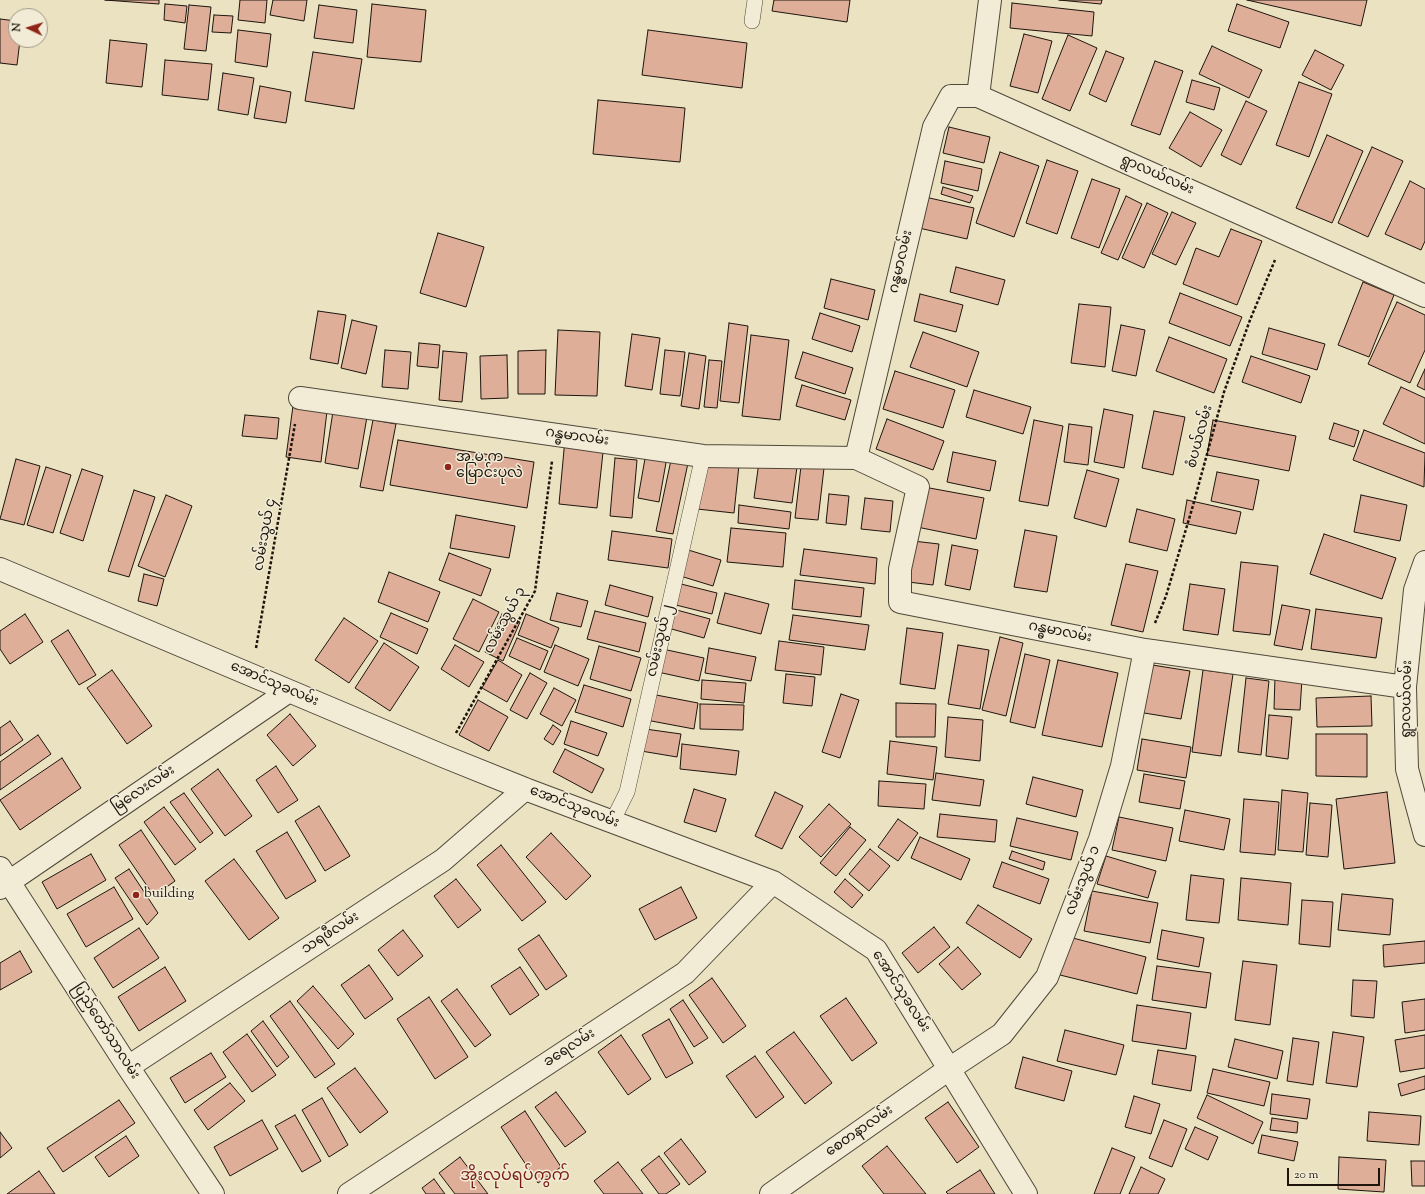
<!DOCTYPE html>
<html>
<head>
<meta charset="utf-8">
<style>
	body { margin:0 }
	#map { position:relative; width:1425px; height:1194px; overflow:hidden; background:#ebe2c1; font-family:"Sorts Mill Goudy",serif }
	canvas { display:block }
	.north { position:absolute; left:8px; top:8px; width:40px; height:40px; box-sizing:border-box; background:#f2ecd7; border:1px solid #9d9686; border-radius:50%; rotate:274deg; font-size:11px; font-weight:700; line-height:16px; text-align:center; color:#1d150d }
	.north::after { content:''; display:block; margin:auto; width:14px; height:18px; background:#8f2418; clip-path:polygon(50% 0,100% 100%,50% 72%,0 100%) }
	.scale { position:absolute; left:1287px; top:1168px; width:93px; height:18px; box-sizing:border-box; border:2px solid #1d150d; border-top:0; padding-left:5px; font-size:12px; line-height:14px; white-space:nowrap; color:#1d150d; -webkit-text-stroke:3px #f2ecd7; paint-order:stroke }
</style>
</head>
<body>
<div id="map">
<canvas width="1425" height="1194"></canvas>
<div class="north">N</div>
<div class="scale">20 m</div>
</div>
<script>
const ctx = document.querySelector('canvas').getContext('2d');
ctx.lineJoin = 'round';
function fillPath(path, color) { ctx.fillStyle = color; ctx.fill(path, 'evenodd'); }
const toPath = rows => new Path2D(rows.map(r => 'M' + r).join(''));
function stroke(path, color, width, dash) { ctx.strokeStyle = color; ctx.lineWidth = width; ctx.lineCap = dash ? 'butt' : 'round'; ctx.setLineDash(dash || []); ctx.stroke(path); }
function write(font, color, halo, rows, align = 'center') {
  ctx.font = font + ' "Sorts Mill Goudy","Noto Sans Myanmar",serif'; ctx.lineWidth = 3; ctx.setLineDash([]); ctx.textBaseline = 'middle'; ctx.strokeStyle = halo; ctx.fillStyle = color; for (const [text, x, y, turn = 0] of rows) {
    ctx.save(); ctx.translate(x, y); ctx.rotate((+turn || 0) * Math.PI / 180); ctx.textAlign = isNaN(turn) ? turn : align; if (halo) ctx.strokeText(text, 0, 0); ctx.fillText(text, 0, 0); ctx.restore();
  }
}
const building = toPath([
	[105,0,159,0,159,4,105,0],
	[240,0,267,0,265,23,238,20,240,0],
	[273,0,307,0,304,21,270,15,273,0],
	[774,0,850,0,847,22,772,11,774,0],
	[1059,0,1102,0,1101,4,1059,0],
	[1247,0,1367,0,1361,26,1247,0],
	[1012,3,1094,12,1092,36,1010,28,1012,3],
	[165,4,187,6,185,23,164,20,165,4],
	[372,4,426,10,421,62,367,57,372,4],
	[1237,4,1289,22,1280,48,1228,31,1237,4],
	[189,5,211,7,206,51,184,49,189,5],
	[319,5,357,10,353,43,314,38,319,5],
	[214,15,233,16,231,33,212,32,214,15],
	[0,19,16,21,16,40,20,40,17,65,0,63,0,19],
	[238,30,271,34,267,67,235,62,238,30],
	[648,30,747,43,742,88,642,75,648,30],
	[1024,34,1052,41,1038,93,1010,86,1024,34],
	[1068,35,1097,48,1070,111,1042,99,1068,35],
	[110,40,147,44,142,87,106,83,110,40],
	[1212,46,1262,70,1249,98,1199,74,1212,46],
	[1315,50,1344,65,1331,90,1302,75,1315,50],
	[1106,51,1124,58,1106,102,1089,94,1106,51],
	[313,52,362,59,354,109,305,101,313,52],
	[165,60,212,64,208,100,162,95,165,60],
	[1155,61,1183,71,1160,135,1131,125,1155,61],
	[223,73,254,78,248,115,218,110,223,73],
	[1192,80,1220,88,1214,110,1186,102,1192,80],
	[1299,82,1332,94,1309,157,1276,145,1299,82],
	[260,86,291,92,286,123,254,118,260,86],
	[598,100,685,108,680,162,593,154,598,100],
	[1246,101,1267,111,1241,165,1221,155,1246,101],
	[1190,112,1222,130,1201,167,1169,148,1190,112],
	[949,127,990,137,984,163,943,153,949,127],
	[1327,135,1363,151,1332,223,1296,208,1327,135],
	[1372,147,1403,161,1368,237,1338,223,1372,147],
	[1000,152,1039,166,1014,237,976,223,1000,152],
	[1047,160,1078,171,1057,234,1026,223,1047,160],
	[945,161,982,169,978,191,941,183,945,161],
	[1092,179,1120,189,1099,248,1071,238,1092,179],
	[1410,181,1425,189,1425,241,1421,250,1385,234,1410,181],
	[943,187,973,196,970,203,941,194,943,187],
	[1126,196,1142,204,1118,260,1101,253,1126,196],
	[925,197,974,208,967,239,919,228,925,197],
	[1147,203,1168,213,1144,268,1122,258,1147,203],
	[1172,212,1196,223,1176,265,1152,254,1172,212],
	[1231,229,1262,241,1237,305,1183,284,1196,248,1219,257,1231,229],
	[438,233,484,247,466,307,420,293,438,233],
	[956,267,1005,280,998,305,950,292,956,267],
	[831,279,875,290,868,320,824,308,831,279],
	[1363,282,1394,295,1369,357,1338,345,1363,282],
	[1180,293,1242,317,1230,346,1169,323,1180,293],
	[920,294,963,305,956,332,914,321,920,294],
	[1397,302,1425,315,1425,350,1410,383,1368,364,1397,302],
	[1079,304,1111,307,1105,367,1071,363,1079,304],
	[318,311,346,315,338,364,310,359,318,311],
	[820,313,860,326,852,352,812,339,820,313],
	[352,320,377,326,366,374,341,368,352,320],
	[729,323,748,326,739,403,720,401,729,323],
	[1121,325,1145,330,1136,376,1112,371,1121,325],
	[1269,328,1325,344,1317,370,1262,354,1269,328],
	[558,330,600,332,597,396,555,395,558,330],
	[923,332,979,352,967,387,910,367,923,332],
	[632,334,660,338,652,390,625,386,632,334],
	[751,335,789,340,780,420,742,416,751,335],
	[1169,337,1227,359,1214,393,1156,371,1169,337],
	[419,343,440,345,438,368,417,366,419,343],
	[385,350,411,352,408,389,382,387,385,350],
	[546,350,545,394,518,394,518,351,546,350],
	[665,350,685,352,680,396,660,394,665,350],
	[443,351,467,353,462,402,439,400,443,351],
	[803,352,853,368,845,394,795,378,803,352],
	[689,353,706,356,699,409,681,406,689,353],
	[507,355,508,398,481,399,480,356,507,355],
	[1251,356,1310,376,1301,403,1242,382,1251,356],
	[709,360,722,361,717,408,704,407,709,360],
	[1425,369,1425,390,1417,386,1425,369],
	[895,371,955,390,943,428,883,409,895,371],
	[802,385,851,400,845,420,796,406,802,385],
	[1401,387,1425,398,1425,444,1383,424,1401,387],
	[974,390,1031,407,1023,434,966,417,974,390],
	[334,405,368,411,358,469,325,463,334,405],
	[293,406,327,411,321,462,286,457,293,406],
	[1104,409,1133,415,1124,468,1094,462,1104,409],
	[1154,411,1185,417,1173,475,1142,468,1154,411],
	[245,415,279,418,277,439,242,436,245,415],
	[887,419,944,441,933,470,876,449,887,419],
	[373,420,396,424,383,491,360,487,373,420],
	[1034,420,1063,426,1048,506,1019,501,1034,420],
	[1213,420,1296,436,1289,471,1207,455,1213,420],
	[1334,423,1359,431,1354,447,1329,439,1334,423],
	[1069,424,1092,427,1088,465,1064,462,1069,424],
	[1364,430,1425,453,1424,487,1353,460,1364,430],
	[565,439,604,443,597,508,559,504,565,439],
	[398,440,534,462,527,508,390,485,398,440],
	[953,452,996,461,990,491,947,482,953,452],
	[646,453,667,457,659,502,638,498,646,453],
	[615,458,637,460,632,518,610,516,615,458],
	[16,459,40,466,24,525,0,519,16,459],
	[671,460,688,463,673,534,656,531,671,460],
	[703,461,739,465,734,513,697,509,703,461],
	[759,462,797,467,792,503,754,498,759,462],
	[801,466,824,468,818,520,795,518,801,466],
	[46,467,71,475,53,533,27,525,46,467],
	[82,469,103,476,83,541,60,533,82,469],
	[1087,470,1119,479,1106,527,1074,518,1087,470],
	[1217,472,1259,480,1253,510,1211,501,1217,472],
	[924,487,984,498,976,539,917,527,924,487],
	[134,490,155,497,129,577,108,571,134,490],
	[829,494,849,496,846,525,826,523,829,494],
	[166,495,192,506,165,577,138,566,166,495],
	[1361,495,1407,505,1400,541,1354,532,1361,495],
	[865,498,893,501,890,532,861,529,865,498],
	[1187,500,1241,512,1236,534,1183,523,1187,500],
	[739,505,791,512,789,529,738,523,739,505],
	[1137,509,1175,519,1167,551,1129,542,1137,509],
	[456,515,515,526,509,558,450,548,456,515],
	[731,528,786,533,783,567,727,562,731,528],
	[1025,530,1057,536,1047,592,1014,587,1025,530],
	[612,531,672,539,668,568,608,560,612,531],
	[1324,534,1396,558,1382,599,1310,574,1324,534],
	[913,541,939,544,933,585,908,582,913,541],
	[952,545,978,550,970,590,945,585,952,545],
	[685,549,721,560,713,586,677,575,685,549],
	[804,549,877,558,875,584,800,575,804,549],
	[449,553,491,569,481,596,439,580,449,553],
	[1241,562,1278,566,1270,635,1233,631,1241,562],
	[1126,564,1158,571,1143,632,1111,625,1126,564],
	[389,572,440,592,428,622,378,602,389,572],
	[144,574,164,579,157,606,138,601,144,574],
	[795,580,864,588,861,617,792,609,795,580],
	[673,582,717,593,712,614,668,603,673,582],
	[1190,584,1225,589,1218,635,1183,630,1190,584],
	[610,585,653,597,648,617,605,605,610,585],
	[557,593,588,601,581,627,550,620,557,593],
	[725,593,769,604,761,634,717,623,725,593],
	[473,599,499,612,479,652,453,639,473,599],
	[1282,605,1310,610,1302,650,1274,645,1282,605],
	[673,609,710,619,704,638,668,628,673,609],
	[1316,609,1382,618,1376,658,1311,649,1316,609],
	[595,611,646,623,639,652,587,639,595,611],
	[391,613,428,629,417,654,380,637,391,613],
	[25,614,43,642,10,664,0,649,0,631,25,614],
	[502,614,520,622,503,661,485,652,502,614],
	[526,614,559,628,551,648,518,635,526,614],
	[793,615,869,625,865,650,789,640,793,615],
	[344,618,378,641,349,683,315,660,344,618],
	[907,628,943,633,935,689,900,684,907,628],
	[68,630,96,675,79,685,51,641,68,630],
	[1000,637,1023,643,1006,716,982,710,1000,637],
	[517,638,548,651,540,670,509,656,517,638],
	[779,641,824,647,821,675,775,670,779,641],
	[384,643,419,667,390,711,355,688,384,643],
	[455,645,484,662,469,687,441,669,455,645],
	[555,645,589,659,578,686,544,672,555,645],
	[958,645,989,650,980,709,948,704,958,645],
	[599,646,641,658,631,691,590,679,599,646],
	[658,648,704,658,699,681,653,671,658,648],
	[709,648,756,657,751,681,705,673,709,648],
	[1025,654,1050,660,1035,728,1010,722,1025,654],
	[498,660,522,675,507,702,482,688,498,660],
	[1058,660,1118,673,1102,747,1042,735,1058,660],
	[1146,664,1190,671,1181,719,1138,712,1146,664],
	[112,670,152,726,127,744,87,688,112,670],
	[1203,670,1233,674,1221,756,1192,752,1203,670],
	[530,673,547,683,527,719,510,710,530,673],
	[786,674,815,677,812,706,783,703,786,674],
	[1275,677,1302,679,1300,710,1274,709,1275,677],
	[1246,678,1269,681,1261,755,1238,752,1246,678],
	[702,680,746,683,744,703,701,699,702,680],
	[584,685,631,699,623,727,575,712,584,685],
	[554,688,576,700,562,726,540,714,554,688],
	[651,694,698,703,694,729,646,720,651,694],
	[841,694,859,700,840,758,822,752,841,694],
	[1371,696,1372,726,1317,727,1316,698,1371,696],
	[478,700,508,717,489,751,459,735,478,700],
	[896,703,936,704,935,737,896,737,896,703],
	[700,704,744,705,743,730,700,729,700,704],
	[290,714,316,746,293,766,267,735,290,714],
	[1269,715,1292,717,1288,759,1266,756,1269,715],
	[948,717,983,720,980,761,945,757,948,717],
	[10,721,23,740,0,756,0,728,10,721],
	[571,721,607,733,598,756,564,744,571,721],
	[553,725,561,731,553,745,544,739,553,725],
	[638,728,681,734,677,757,635,750,638,728],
	[1316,734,1367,734,1367,777,1316,776,1316,734],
	[38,735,51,754,0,790,0,762,38,735],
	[1142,739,1191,747,1186,778,1137,770,1142,739],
	[890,741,937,747,933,780,887,774,890,741],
	[682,744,739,751,736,775,680,769,682,744],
	[565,749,604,769,592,793,553,772,565,749],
	[62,758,81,788,20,830,0,800,62,758],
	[276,766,298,800,278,813,256,780,276,766],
	[218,769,252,816,225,836,191,789,218,769],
	[936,773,984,780,980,806,932,800,936,773],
	[1144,774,1185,781,1180,809,1139,802,1144,774],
	[1033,777,1083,790,1076,817,1026,804,1033,777],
	[879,781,926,784,924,809,878,806,879,781],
	[694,789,726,799,716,832,684,822,694,789],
	[1282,790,1308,793,1303,852,1278,850,1282,790],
	[775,792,803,806,782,849,755,836,775,792],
	[1387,792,1395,863,1344,869,1336,799,1387,792],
	[184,793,213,833,200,843,170,802,184,793],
	[1244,799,1279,802,1275,855,1240,852,1244,799],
	[1310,803,1332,805,1328,857,1306,855,1310,803],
	[829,804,851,824,821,857,799,837,829,804],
	[319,806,350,856,325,871,295,821,319,806],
	[164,807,196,849,175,865,144,822,164,807],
	[1185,810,1230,819,1224,850,1179,841,1185,810],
	[940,814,997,820,995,842,937,837,940,814],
	[1119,817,1173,828,1166,861,1112,850,1119,817],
	[1017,818,1078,832,1071,860,1010,846,1017,818],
	[898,819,918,833,898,861,878,847,898,819],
	[850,827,866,840,836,876,820,863,850,827],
	[141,830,175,881,154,896,119,845,141,830],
	[287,832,316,881,286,899,256,851,287,832],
	[551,833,591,876,566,900,526,857,551,833],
	[920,837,970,859,961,880,911,858,920,837],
	[501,845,546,902,522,921,477,865,501,845],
	[870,849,890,866,869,891,849,874,870,849],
	[1012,851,1045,862,1043,870,1009,859,1012,851],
	[91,854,106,880,57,909,42,882,91,854],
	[1106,856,1156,871,1148,898,1097,884,1106,856],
	[234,859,279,918,249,940,205,881,234,859],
	[1002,862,1049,879,1040,904,993,887,1002,862],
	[129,869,158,913,147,925,115,878,129,869],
	[1191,875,1224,879,1219,923,1186,920,1191,875],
	[1241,878,1291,883,1288,925,1238,920,1241,878],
	[456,879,481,910,458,928,434,896,456,879],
	[845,879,863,895,852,908,834,892,845,879],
	[114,887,133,919,86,947,67,914,114,887],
	[681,887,697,918,655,940,639,909,681,887],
	[1092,891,1158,903,1150,943,1084,931,1092,891],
	[1342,894,1393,899,1390,935,1338,930,1342,894],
	[1302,900,1333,902,1330,947,1299,944,1302,900],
	[978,905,1032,939,1020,958,966,923,978,905],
	[934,927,950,947,918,973,902,953,934,927],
	[139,928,159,958,113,988,94,958,139,928],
	[403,930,423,956,398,976,378,950,403,930],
	[1162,930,1204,938,1199,967,1157,959,1162,930],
	[539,935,567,976,546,990,518,949,539,935],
	[1069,937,1146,957,1137,994,1060,975,1069,937],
	[1425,941,1425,963,1384,967,1383,945,1425,941],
	[958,947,981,974,962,990,939,964,958,947],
	[20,951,32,972,0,990,0,963,20,951],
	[1243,961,1277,965,1270,1025,1235,1020,1243,961],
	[369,965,393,999,365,1019,341,985,369,965],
	[1157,966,1211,973,1206,1008,1152,1000,1157,966],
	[165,967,186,1001,139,1031,118,997,165,967],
	[520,967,539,995,510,1015,491,986,520,967],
	[712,978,746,1026,723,1043,689,995,712,978],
	[1353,980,1377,981,1374,1018,1351,1016,1353,980],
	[313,986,354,1034,338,1049,297,1001,313,986],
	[457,989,491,1035,475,1047,441,1001,457,989],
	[429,997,468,1057,435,1079,397,1019,429,997],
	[846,998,877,1043,852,1061,820,1016,846,998],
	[1425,999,1425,1030,1405,1033,1402,1002,1425,999],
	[683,1000,708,1038,694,1047,670,1009,683,1000],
	[290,1001,335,1064,315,1078,270,1016,290,1001],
	[1137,1005,1191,1013,1186,1049,1132,1041,1137,1005],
	[669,1019,693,1063,666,1078,642,1035,669,1019],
	[263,1021,289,1057,277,1067,251,1031,263,1021],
	[1065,1030,1124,1045,1116,1075,1057,1061,1065,1030],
	[794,1032,832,1083,805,1104,766,1052,794,1032],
	[1333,1032,1364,1037,1357,1087,1326,1083,1333,1032],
	[247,1034,276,1075,252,1092,223,1052,247,1034],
	[621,1035,651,1079,628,1095,598,1052,621,1035],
	[1425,1035,1425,1068,1400,1072,1395,1040,1425,1035],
	[1293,1038,1319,1042,1313,1085,1287,1081,1293,1038],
	[1235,1039,1283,1051,1277,1079,1228,1067,1235,1039],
	[1158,1050,1196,1056,1191,1091,1152,1084,1158,1050],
	[211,1053,226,1077,185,1103,170,1078,211,1053],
	[755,1056,784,1097,756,1118,726,1076,755,1056],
	[1023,1057,1072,1071,1064,1101,1015,1088,1023,1057],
	[355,1068,388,1112,360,1133,327,1088,355,1068],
	[1213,1069,1270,1082,1264,1106,1207,1093,1213,1069],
	[1425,1076,1425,1089,1401,1096,1398,1084,1425,1076],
	[230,1083,245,1101,208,1130,194,1110,230,1083],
	[556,1092,586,1132,565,1147,535,1107,556,1092],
	[1272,1094,1310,1099,1307,1119,1270,1114,1272,1094],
	[1207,1095,1263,1122,1253,1144,1197,1118,1207,1095],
	[1134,1096,1160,1104,1151,1134,1125,1127,1134,1096],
	[322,1098,348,1145,329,1157,302,1110,322,1098],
	[119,1100,135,1123,63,1172,47,1148,119,1100],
	[948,1102,979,1147,957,1163,925,1118,948,1102],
	[525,1111,561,1167,538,1183,501,1127,525,1111],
	[1369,1112,1421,1116,1419,1145,1367,1141,1369,1112],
	[295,1115,321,1161,302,1172,275,1126,295,1115],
	[1272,1118,1298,1122,1297,1133,1270,1130,1272,1118],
	[262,1120,278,1149,230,1176,214,1147,262,1120],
	[1164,1120,1187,1129,1172,1167,1149,1158,1164,1120],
	[1195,1127,1218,1137,1208,1160,1185,1149,1195,1127],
	[0,1132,12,1148,0,1158,0,1132],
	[1262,1135,1298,1142,1294,1161,1258,1153,1262,1135],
	[126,1136,139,1156,109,1177,95,1157,126,1136],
	[681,1139,706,1172,689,1185,664,1153,681,1139],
	[887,1146,926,1194,884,1194,862,1166,887,1146],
	[1112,1148,1135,1157,1120,1194,1094,1194,1112,1148],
	[659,1156,680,1184,666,1194,659,1194,641,1170,659,1156],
	[460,1157,488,1194,455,1194,439,1173,460,1157],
	[1339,1157,1386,1160,1384,1192,1338,1189,1339,1157],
	[1411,1161,1425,1161,1425,1186,1412,1186,1411,1161],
	[618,1162,643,1194,604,1194,594,1181,618,1162],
	[1141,1167,1165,1179,1158,1194,1129,1194,1141,1167],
	[980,1170,995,1194,948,1194,946,1192,980,1170],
	[39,1171,55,1194,7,1194,39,1171],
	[434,1179,445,1194,426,1194,422,1188,434,1179]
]);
fillPath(building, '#deae99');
stroke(building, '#1d150d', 1);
const service = toPath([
	[752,21,755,0],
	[612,822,627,792,703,456]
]);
const minor = toPath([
	[990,0,978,96,1425,296],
	[300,398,703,456,856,458,918,487,900,569,900,602,1145,650,1405,687],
	[856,458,934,127,951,96,978,96],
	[1425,562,1415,590,1405,687,1407,769,1425,835],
	[0,569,443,756,525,789,773,882,876,950,1026,1194],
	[0,868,128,1067,213,1194],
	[0,888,289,691],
	[128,1067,443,860,525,789],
	[349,1194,685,973,773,882],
	[771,1194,949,1069,1002,1034,1047,977,1100,839,1122,766,1145,650]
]);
stroke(service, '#50483a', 16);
stroke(minor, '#50483a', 24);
stroke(toPath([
	[1155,623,1166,596,1192,509,1224,392,1250,320,1275,260],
	[256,648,295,424],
	[456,733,535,591,552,461]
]), '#1d150d', 2.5, [3, 2]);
stroke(service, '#f2ecd7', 15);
stroke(minor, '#f2ecd7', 22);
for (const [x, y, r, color] of [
	[448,467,4,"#8f2418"],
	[136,895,4,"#8f2418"]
]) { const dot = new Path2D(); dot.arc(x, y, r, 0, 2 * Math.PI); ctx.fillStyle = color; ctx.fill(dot); stroke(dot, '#f2ecd7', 1.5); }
write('14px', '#1d150d', '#f2ecd7', [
	["ရွာလယ်လမ်း",1157,176,24],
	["ဂန္ဓမာလမ်း",902,262,-77],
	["စံပယ်လမ်း",1201,437,-75],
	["ဂန္ဓမာလမ်း",577,438,8],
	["လမ်းသွယ် ၄",266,535,-80],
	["လမ်းသွယ် ၃",506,621,-62],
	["ဂန္ဓမာလမ်း",1060,633,11],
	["လမ်းသွယ် ၂",661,641,-77],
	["အောင်သုခလမ်း",274,685,23],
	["ရွာလယ်လမ်း",1408,699,-89],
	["မြလေးလမ်း",144,790,-34],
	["အောင်သုခလမ်း",574,808,21],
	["လမ်းသွယ် ၁",1084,881,-69],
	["သရဖီလမ်း",331,934,-33],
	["အောင်သုခလမ်း",900,992,57],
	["ပြည်တော်သာလမ်း",105,1032,57],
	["ခရေလမ်း",570,1049,-33],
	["စေတနာလမ်း",860,1132,-35]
]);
write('14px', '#1d150d', '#f2ecd7', [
	["အ.မ.က",456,459],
	["မြောင်းပုလဲ",456,475],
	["building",144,895]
], 'left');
write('16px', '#7a1f14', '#f2ecd7', [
	["အိုးလုပ်ရပ်ကွက်",515,1177]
]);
</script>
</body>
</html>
